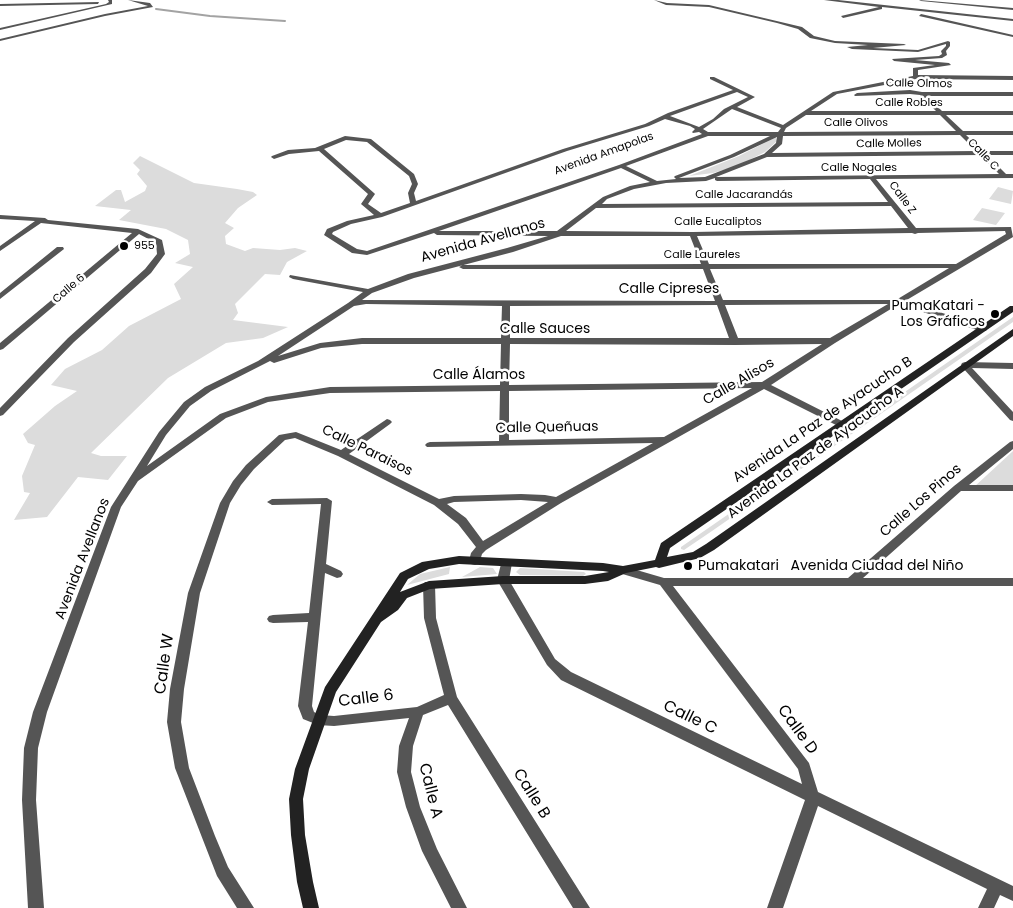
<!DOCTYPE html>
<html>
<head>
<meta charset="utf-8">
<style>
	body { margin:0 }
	canvas { display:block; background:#fff }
</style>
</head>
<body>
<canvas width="1013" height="908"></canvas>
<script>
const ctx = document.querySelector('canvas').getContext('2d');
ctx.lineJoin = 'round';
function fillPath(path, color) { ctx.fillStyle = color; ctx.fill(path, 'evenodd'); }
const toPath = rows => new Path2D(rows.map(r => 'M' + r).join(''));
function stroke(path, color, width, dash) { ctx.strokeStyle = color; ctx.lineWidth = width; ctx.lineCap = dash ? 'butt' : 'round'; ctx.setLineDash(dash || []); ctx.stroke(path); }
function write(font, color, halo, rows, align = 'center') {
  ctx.font = font + ' Poppins,sans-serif'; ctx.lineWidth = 5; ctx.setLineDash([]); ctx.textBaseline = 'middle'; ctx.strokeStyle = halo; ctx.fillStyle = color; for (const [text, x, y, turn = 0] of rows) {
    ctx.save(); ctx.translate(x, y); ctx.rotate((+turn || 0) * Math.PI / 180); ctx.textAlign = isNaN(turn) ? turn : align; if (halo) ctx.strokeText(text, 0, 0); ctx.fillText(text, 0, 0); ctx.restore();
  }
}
fillPath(toPath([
	[776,137,777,141,765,152,737,166,713,173,689,176,739,156],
	[140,156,194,183,237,189,253,192,257,195,238,208,225,223,234,228,225,236,226,244,245,251,253,248,280,250,295,248,307,251,287,262,280,275,265,274,235,304,238,313,233,320,288,327,263,338,226,343,168,378,91,453,101,456,127,456,108,480,78,477,47,517,14,520,30,493,24,492,22,476,35,445,28,443,23,434,55,406,77,391,51,385,65,369,102,350,129,326,181,299,174,284,193,267,175,263,190,254,188,240,166,229,119,220,131,210,95,206,116,190,121,190,125,202,145,191,147,186,137,174,140,170,133,163],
	[998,187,1013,191,1011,204,989,199],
	[982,208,1005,213,996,225,973,220],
	[1013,317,1013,322,712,531,684,550,681,549,681,547],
	[1013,451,1013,487,974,487],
	[450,567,449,574,407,585,420,574],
	[480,567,493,568,497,574,462,577],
	[520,568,584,572,586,574,583,576,520,575,516,572]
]), '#dcdcdc');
stroke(toPath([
	[156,9,210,16,285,21]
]), '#a3a3a3', 2);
fillPath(toPath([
	[108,0,112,0,112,4,0,30,0,28,106,4,109,2,108,0],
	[128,0,150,3,153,7,105,16,0,41,0,39,105,14,148,6,128,0],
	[654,0,667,3,709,5,802,27,814,36,835,41,904,44,906,45,873,48,918,50,948,41,950,42,950,46,946,51,947,55,942,58,915,60,949,63,951,65,918,70,918,75,1013,76,1013,80,916,79,837,94,811,111,936,111,920,95,910,94,855,96,854,95,857,93,910,90,922,92,1013,92,1013,96,927,96,942,111,1013,111,1013,115,946,115,963,131,1013,131,1013,135,966,135,983,151,1013,151,1013,155,987,155,1006,174,1013,174,1013,178,876,179,916,228,1011,227,1013,237,905,301,986,327,987,329,986,331,980,331,899,304,835,343,771,385,844,422,846,424,844,426,838,426,764,389,561,503,486,550,482,554,479,564,475,565,471,564,469,561,471,553,476,547,458,524,434,505,338,456,295,438,285,440,254,469,241,485,230,503,200,593,184,689,181,722,189,768,215,836,228,867,254,908,237,908,217,876,175,768,167,722,170,689,188,593,220,503,233,481,246,465,279,435,296,432,341,450,387,419,390,420,392,422,390,424,349,454,439,499,454,496,521,494,545,495,556,497,653,443,427,447,425,445,427,443,430,442,499,441,500,391,330,393,268,402,226,418,138,481,121,507,47,712,38,748,36,800,44,908,28,908,22,800,24,748,33,712,111,507,159,432,184,402,205,387,258,361,348,303,363,292,293,279,289,277,290,275,368,289,408,274,507,248,548,236,437,235,434,233,367,255,352,253,324,235,327,229,347,221,374,215,361,204,368,194,319,151,289,154,274,159,271,157,272,156,288,150,315,148,345,136,371,139,414,174,418,184,414,193,416,201,563,149,645,124,668,113,733,90,710,79,710,77,714,77,755,97,737,107,783,125,833,92,913,76,913,68,935,65,894,61,892,59,939,56,942,54,941,51,946,46,946,44,918,52,852,49,847,47,868,45,835,43,810,38,798,29,777,23,709,7,666,5,654,0],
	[737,92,748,97,724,109,713,119,699,127,670,116,737,92],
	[732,109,781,128,778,132,708,132,703,129,732,109],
	[806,115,940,115,956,131,784,132,786,128,806,115],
	[665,119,690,126,695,129,692,132,693,133,699,132,702,134,619,165,367,251,357,249,332,234,333,232,351,224,382,217,567,151,649,126,665,119],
	[960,135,976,151,772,153,782,144,783,136,960,135],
	[708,136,770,136,730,155,675,176,674,177,676,179,657,181,626,166,708,136],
	[777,137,776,143,764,154,705,177,679,178,734,157,777,137],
	[346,140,367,142,409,176,412,184,408,193,410,203,381,213,368,204,375,194,374,193,324,149,346,140],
	[980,155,999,174,716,177,767,157,980,155],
	[621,168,650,182,630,186,603,197,557,231,439,231,621,168],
	[715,178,715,180,717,181,870,179,888,202,602,204,607,199,634,189,666,183,706,181,715,178],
	[891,206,908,228,693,232,566,231,596,208,891,206],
	[1005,231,1006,234,956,264,709,264,697,236,912,233,915,234,918,233,1005,231],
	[561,236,690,236,701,264,463,265,459,267,463,269,703,269,715,301,362,300,372,293,414,278,513,252,561,236],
	[949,268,896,300,723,300,710,269,949,268],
	[366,304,502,306,501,338,362,338,320,343,278,356,354,306,366,304],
	[888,304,830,338,738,338,725,305,888,304],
	[717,305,729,338,510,338,510,306,717,305],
	[362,344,501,344,500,385,330,387,266,397,220,414,147,466,166,435,190,406,211,391,270,361,274,363,321,348,362,344],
	[510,344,735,345,822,344,762,382,509,385,510,344],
	[752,388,664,437,509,440,509,391,752,388],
	[521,500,548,502,483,541,466,518,447,504,454,502,521,500],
	[824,0,838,0,1013,19,1013,21,882,7,882,9,843,18,841,16,879,7,824,0],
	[919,0,1013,8,1013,10,921,1,919,0],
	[99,2,98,4,0,6,0,4,99,2],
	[921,14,1013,35,1013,37,919,16,921,14],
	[0,215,45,218,48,220,138,229,162,240,165,254,151,273,74,342,3,415,0,416,0,408,68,338,145,269,157,254,156,243,139,234,3,349,0,350,0,343,132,233,41,223,0,251,0,246,35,221,0,219,0,215],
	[57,247,63,247,64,249,0,299,0,293,57,247],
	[965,362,1013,363,1013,369,972,368,1013,412,1013,421,1010,420,962,367,961,365,962,363,965,362],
	[1013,441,1013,449,969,485,1013,485,1013,491,961,491,863,578,1013,578,1013,586,673,586,809,763,818,792,1013,886,1013,901,1000,895,994,908,978,908,987,889,818,806,783,908,767,908,805,800,561,680,547,665,497,580,502,560,510,560,512,563,509,580,555,659,571,672,802,784,798,769,660,585,619,573,617,570,619,567,623,566,664,578,848,578,954,486,1010,442,1013,441],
	[327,498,332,501,326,564,341,571,343,574,341,577,337,578,325,573,312,706,314,712,320,715,334,716,417,707,444,695,424,618,423,585,425,582,433,582,435,585,436,618,457,697,590,908,573,908,448,705,423,715,413,746,411,772,420,807,437,849,467,908,451,908,422,851,406,807,397,772,399,746,409,718,334,726,318,725,303,719,298,706,308,622,273,623,269,622,267,619,269,616,273,615,309,613,321,504,272,505,267,502,272,499,327,498]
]), '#555');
fillPath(toPath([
	[1010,306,1013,306,1013,312,670,548,667,557,693,552,706,544,1013,329,1013,336,714,550,700,558,659,568,656,567,626,573,608,581,585,584,503,584,430,589,407,598,398,610,381,622,336,692,309,769,303,799,305,835,313,882,319,908,303,908,297,882,291,835,289,799,295,769,325,687,400,573,422,562,459,556,603,563,623,566,655,560,661,543,1010,306],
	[459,564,603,571,609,572,585,576,503,576,429,581,400,592,408,579,429,569,459,564]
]), '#222');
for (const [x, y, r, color] of [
	[124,246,5,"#000"],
	[995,314,5,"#000"],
	[688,566,5,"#000"]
]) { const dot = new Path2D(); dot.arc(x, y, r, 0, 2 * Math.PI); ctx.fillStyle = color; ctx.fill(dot); stroke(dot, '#fff', 2); }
write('11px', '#000', '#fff', [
	["Calle Olmos",919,84,1],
	["Calle Robles",909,103],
	["Calle Olivos",856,123],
	["Calle Molles",889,144,-1],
	["Avenida Amapolas",604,154,-20],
	["Calle C",983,155,46],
	["Calle Nogales",859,168],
	["Calle Jacarandás",744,195],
	["Calle Z",902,198,53],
	["Calle Eucaliptos",718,222],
	["Calle Laureles",702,255],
	["Calle 6",69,289,-41]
]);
write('11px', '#000', '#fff', [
	["955",134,246]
], 'left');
write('14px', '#000', '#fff', [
	["Avenida Avellanos",483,241,-16],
	["Calle Cipreses",669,289],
	["Calle Sauces",545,329],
	["Calle Álamos",479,375],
	["Calle Alisos",739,382,-30],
	["Avenida La Paz de Ayacucho B",823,420,-34],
	["Calle Queñuas",547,428,-1],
	["Calle Paraisos",367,451,26],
	["Avenida La Paz de Ayacucho A",816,453,-36],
	["Calle Los Pinos",921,501,-41],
	["Avenida Avellanos",83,559,-69],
	["Avenida Ciudad del Niño",877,566]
]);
write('14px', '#000', '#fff', [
	["PumaKatari -",985,306],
	["Los Gráficos",985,322],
	["Pumakatari",698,566,"left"]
], 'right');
write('16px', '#000', '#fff', [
	["Calle W",165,664,-82],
	["Calle 6",366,699,-7],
	["Calle C",690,718,26],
	["Calle D",797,730,54],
	["Calle A",430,791,76],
	["Calle B",531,794,58]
]);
</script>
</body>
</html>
